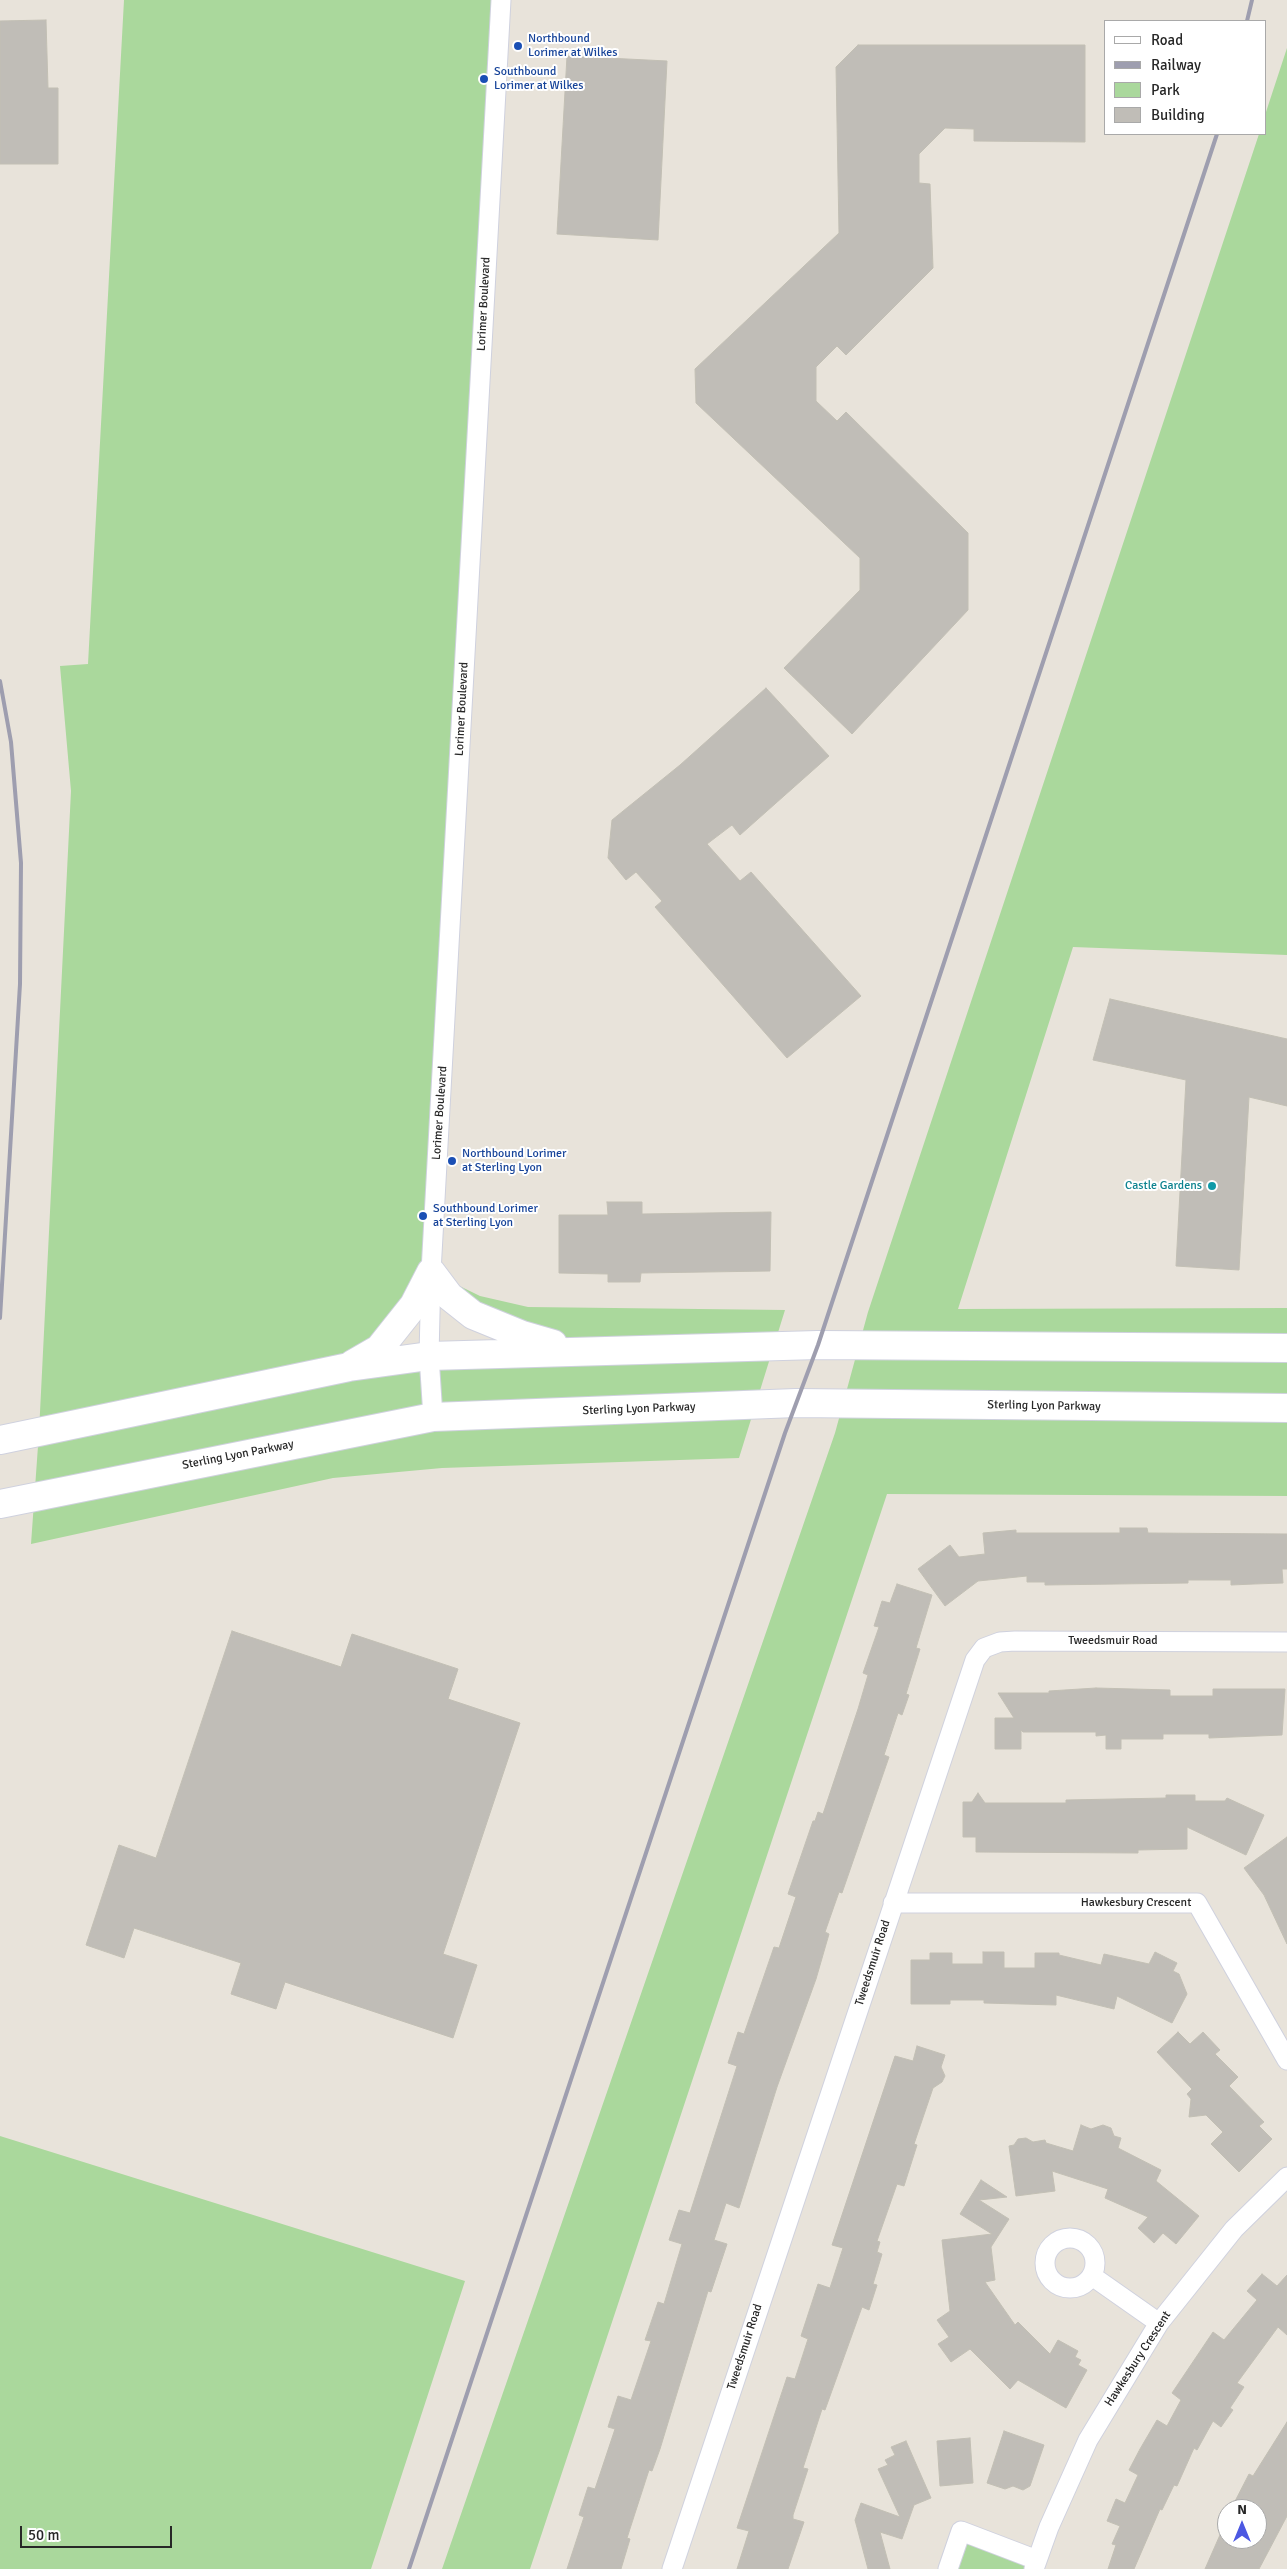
<!DOCTYPE html>
<html>
<head>
<meta charset="utf-8">
<style>
	body { margin:0 }
	#map { position:relative; width:1287px; height:2569px; overflow:hidden; background:#e8e3da; font-family:Signika,sans-serif }
	canvas { display:block }
	.legend { position:absolute; left:1104px; top:20px; width:162px; height:115px; box-sizing:border-box; background:#fff; border:1px solid #a9a9a9; margin:0; padding:6px 9px; list-style:none; font-size:15px; color:#272727 }
	.legend li { display:flex; align-items:center; gap:10px; height:25px }
	.legend b { width:25px; border:1px solid #a9a9a9 }
	.north { position:absolute; left:1217px; top:2499px; width:50px; height:50px; box-sizing:border-box; background:#fff; border:1px solid #a9a9a9; border-radius:50%; rotate:0deg; font-size:14px; font-weight:700; line-height:20px; text-align:center; color:#272727 }
	.north::after { content:''; display:block; margin:auto; width:18px; height:22px; background:#4c58e2; clip-path:polygon(50% 0,100% 100%,50% 72%,0 100%) }
	.scale { position:absolute; left:20px; top:2526px; width:152px; height:22px; box-sizing:border-box; border:2px solid #272727; border-top:0; padding-left:6px; font-size:15px; line-height:18px; white-space:nowrap; color:#272727; -webkit-text-stroke:4px #fff; paint-order:stroke }
</style>
</head>
<body>
<div id="map">
<canvas width="1287" height="2569"></canvas>
<ul class="legend">
<li><b style="height:6px;background:#fff"></b>Road</li>
<li><b style="height:6px;background:#9e9eaf"></b>Railway</li>
<li><b style="height:14px;background:#aad89c"></b>Park</li>
<li><b style="height:14px;background:#c0bdb7"></b>Building</li>
</ul>
<div class="north">N</div>
<div class="scale">50 m</div>
</div>
<script>
const ctx = document.querySelector('canvas').getContext('2d');
ctx.lineJoin = 'round';
function fillPath(path, color) { ctx.fillStyle = color; ctx.fill(path, 'evenodd'); }
const toPath = rows => new Path2D(rows.map(r => 'M' + r).join(''));
function stroke(path, color, width, dash) { ctx.strokeStyle = color; ctx.lineWidth = width; ctx.lineCap = dash ? 'butt' : 'round'; ctx.setLineDash(dash || []); ctx.stroke(path); }
function write(font, color, halo, rows, align = 'center') {
  ctx.font = font + ' Signika,sans-serif'; ctx.lineWidth = 4; ctx.setLineDash([]); ctx.textBaseline = 'middle'; ctx.strokeStyle = halo; ctx.fillStyle = color; for (const [text, x, y, turn = 0] of rows) {
    ctx.save(); ctx.translate(x, y); ctx.rotate((+turn || 0) * Math.PI / 180); ctx.textAlign = isNaN(turn) ? turn : align; if (halo) ctx.strokeText(text, 0, 0); ctx.fillText(text, 0, 0); ctx.restore();
  }
}
fillPath(toPath([
	[124,0,501,0,431,1272,480,1296,528,1307,785,1310,739,1458,442,1468,333,1478,31,1544,39,1432,71,791,60,666,88,664],
	[449,1296,574,1350,351,1366],
	[1287,48,1287,955,1073,947,958,1309,1287,1308,1287,1496,887,1494,530,2569,442,2569,835,1433,868,1312,1259,134,1266,134,1266,112],
	[0,2136,465,2281,371,2569,0,2569],
	[961,2531,1034,2569,948,2569]
]), '#aad89c');
const building = toPath([
	[46,20,48,88,58,88,58,164,0,164,0,21,46,20],
	[858,45,1085,45,1085,142,974,141,974,129,945,128,919,154,919,183,930,184,933,268,846,355,837,346,816,367,816,401,837,421,846,412,968,533,968,610,852,734,784,668,860,590,860,558,696,403,695,369,839,233,836,67,858,45],
	[567,56,667,61,658,240,557,234,567,56],
	[766,688,829,756,740,835,732,825,707,844,740,881,751,872,861,996,787,1058,655,907,662,901,636,872,626,880,608,858,612,820,680,765,766,688],
	[1110,999,1287,1039,1287,1106,1249,1097,1239,1270,1176,1266,1186,1080,1093,1060,1110,999],
	[607,1202,642,1202,642,1214,771,1212,770,1271,641,1273,640,1282,608,1282,608,1274,559,1273,559,1215,608,1215,607,1202],
	[1120,1528,1147,1528,1148,1533,1287,1534,1287,1569,1282,1569,1283,1583,1254,1584,1231,1585,1231,1580,1188,1580,1188,1583,1045,1585,1045,1582,1027,1582,1027,1576,978,1581,945,1606,918,1569,950,1545,959,1557,985,1554,983,1533,1016,1530,1016,1533,1120,1533,1120,1528],
	[897,1584,932,1595,916,1648,920,1649,906,1694,909,1695,902,1715,898,1713,884,1755,889,1757,842,1893,839,1892,825,1932,829,1934,816,1979,777,2087,739,2208,726,2203,714,2240,727,2244,711,2292,708,2291,660,2449,652,2471,649,2470,627,2538,630,2539,621,2569,567,2569,584,2517,579,2515,588,2487,595,2489,615,2429,608,2427,618,2396,631,2400,651,2341,645,2340,658,2302,664,2304,682,2244,669,2240,679,2210,690,2213,737,2066,728,2063,738,2032,744,2034,774,1947,779,1948,796,1897,788,1894,813,1821,815,1821,818,1812,823,1814,858,1709,868,1675,863,1673,879,1627,874,1626,882,1601,890,1603,897,1584],
	[232,1631,341,1667,352,1634,458,1669,448,1699,520,1723,443,1954,477,1965,453,2038,285,1982,276,2009,231,1994,241,1963,134,1928,124,1958,86,1945,119,1845,156,1858,232,1631],
	[1096,1688,1170,1690,1170,1696,1213,1696,1213,1689,1285,1689,1282,1735,1209,1738,1209,1734,1163,1734,1163,1739,1121,1739,1121,1749,1106,1749,1106,1735,1096,1736,1096,1732,1023,1732,1021,1730,1021,1749,995,1749,995,1718,1014,1718,998,1693,1049,1693,1049,1691,1096,1688],
	[978,1793,985,1803,1066,1803,1066,1800,1166,1798,1166,1795,1195,1795,1195,1801,1225,1801,1227,1798,1264,1815,1246,1855,1187,1827,1187,1849,1138,1850,1138,1853,976,1852,976,1837,963,1837,963,1802,972,1802,978,1793],
	[1287,1837,1287,1944,1264,1895,1244,1868,1287,1837],
	[983,1952,1004,1952,1004,1968,1035,1968,1035,1953,1059,1953,1059,1955,1101,1965,1104,1954,1149,1964,1155,1952,1177,1963,1173,1971,1179,1974,1187,1994,1172,2023,1117,1996,1114,2009,1056,1995,1056,2005,984,2003,984,2000,950,2000,950,2004,911,2004,911,1960,930,1960,930,1953,952,1953,952,1964,983,1964,983,1952],
	[1178,2032,1190,2044,1203,2032,1220,2050,1215,2054,1238,2077,1229,2086,1264,2122,1259,2126,1272,2139,1239,2172,1211,2144,1223,2132,1206,2115,1189,2117,1191,2099,1187,2094,1192,2089,1157,2052,1178,2032],
	[917,2046,945,2055,941,2067,945,2076,942,2082,933,2088,914,2144,917,2145,904,2186,897,2184,877,2241,880,2242,877,2252,882,2254,873,2284,877,2285,869,2310,862,2307,825,2410,822,2409,803,2468,808,2469,793,2515,793,2519,804,2522,788,2569,737,2569,749,2531,737,2528,787,2377,795,2379,808,2339,801,2336,818,2284,830,2288,843,2248,832,2245,895,2056,913,2061,917,2046],
	[1081,2125,1091,2129,1103,2125,1111,2128,1114,2136,1121,2138,1118,2148,1161,2170,1156,2181,1199,2216,1176,2244,1163,2233,1154,2243,1138,2228,1148,2217,1105,2198,1108,2189,1052,2171,1055,2191,1016,2196,1009,2146,1014,2145,1018,2139,1026,2138,1033,2142,1045,2140,1046,2143,1073,2151,1081,2125],
	[981,2180,1007,2197,979,2200,1009,2219,991,2247,995,2280,985,2282,1015,2325,1018,2322,1050,2354,1058,2340,1078,2351,1075,2357,1081,2360,1078,2365,1087,2370,1066,2408,1018,2380,1010,2389,970,2349,951,2362,938,2344,949,2337,937,2320,950,2311,942,2240,992,2234,960,2214,981,2180],
	[1262,2274,1277,2286,1287,2275,1287,2335,1278,2327,1237,2383,1244,2387,1230,2408,1233,2410,1221,2427,1213,2421,1197,2450,1194,2448,1177,2486,1174,2485,1162,2510,1160,2509,1134,2569,1108,2569,1116,2545,1112,2544,1120,2526,1107,2521,1116,2499,1125,2503,1138,2475,1129,2470,1140,2449,1157,2420,1167,2426,1181,2400,1172,2393,1213,2332,1224,2340,1257,2300,1247,2291,1262,2274],
	[1287,2422,1287,2516,1259,2569,1205,2569,1227,2519,1227,2539,1257,2539,1257,2509,1231,2509,1249,2474,1253,2476,1287,2422],
	[1004,2431,1044,2445,1030,2486,1023,2490,1013,2486,1005,2489,987,2483,1004,2431],
	[970,2438,973,2483,940,2486,937,2441,970,2438],
	[906,2441,931,2498,914,2505,902,2539,880,2532,890,2569,868,2569,855,2520,861,2503,900,2517,878,2469,888,2465,885,2460,895,2455,891,2447,906,2441]
]);
fillPath(building, '#c0bdb7');
stroke(building, '#c2bfb4', 1);
const minor = toPath([
	[433,1417,429,1356,431,1272,501,0],
	[893,1903,1197,1903,1287,2060],
	'1045 2263a25 25 0 1 1 50 0a25 25 0 1 1-50 0Z',
	[1092,2276,1159,2323],
	[672,2569,975,1660,984,1648,1000,1642,1015,1641,1287,1642],
	[948,2569,961,2531,1037,2560],
	[1034,2569,1049,2527,1088,2440,1159,2323,1234,2229,1287,2177]
]);
const secondary = toPath([
	[353,1364,379,1349,414,1305,431,1272,449,1296,473,1315,522,1335,553,1344],
	[0,1440,349,1367,429,1356,818,1345,1287,1348],
	[0,1504,433,1417,796,1403,1287,1408]
]);
stroke(minor, '#cfd1de', 21);
stroke(secondary, '#cfd1de', 30);
stroke(minor, '#fff', 19);
stroke(secondary, '#fff', 28);
stroke(toPath([
	[1247,21,1252,0],
	[0,681,11,742,21,863,20,984,0,1318],
	[409,2569,785,1433,818,1345,1217,134]
]), '#9e9eaf', 4);
for (const [x, y, r, color] of [
	[518,46,5,"#1a4fb4"],
	[484,79,5,"#1a4fb4"],
	[452,1161,5,"#1a4fb4"],
	[1212,1186,5,"#0f9aa8"],
	[423,1216,5,"#1a4fb4"]
]) { const dot = new Path2D(); dot.arc(x, y, r, 0, 2 * Math.PI); ctx.fillStyle = color; ctx.fill(dot); stroke(dot, '#fff', 2); }
write('12px', '#164399', '#fff', [
	["Northbound",528,39],
	["Lorimer at Wilkes",528,53],
	["Southbound",494,72],
	["Lorimer at Wilkes",494,86],
	["Northbound Lorimer",462,1154],
	["at Sterling Lyon",462,1168],
	["Southbound Lorimer",433,1209],
	["at Sterling Lyon",433,1223]
], 'left');
write('12px', '#272727', '#fff', [
	["Lorimer Boulevard",484,304,-87],
	["Lorimer Boulevard",462,709,-87],
	["Lorimer Boulevard",440,1113,-86],
	["Sterling Lyon Parkway",1044,1406,1],
	["Sterling Lyon Parkway",639,1409,-2],
	["Sterling Lyon Parkway",238,1455,-11],
	["Tweedsmuir Road",1113,1641],
	["Hawkesbury Crescent",1136,1903],
	["Tweedsmuir Road",873,1963,-72],
	["Tweedsmuir Road",745,2347,-72],
	["Hawkesbury Crescent",1138,2359,-57]
]);
write('12px', '#0d838f', '#fff', [
	["Castle Gardens",1202,1186]
], 'right');
</script>
</body>
</html>
